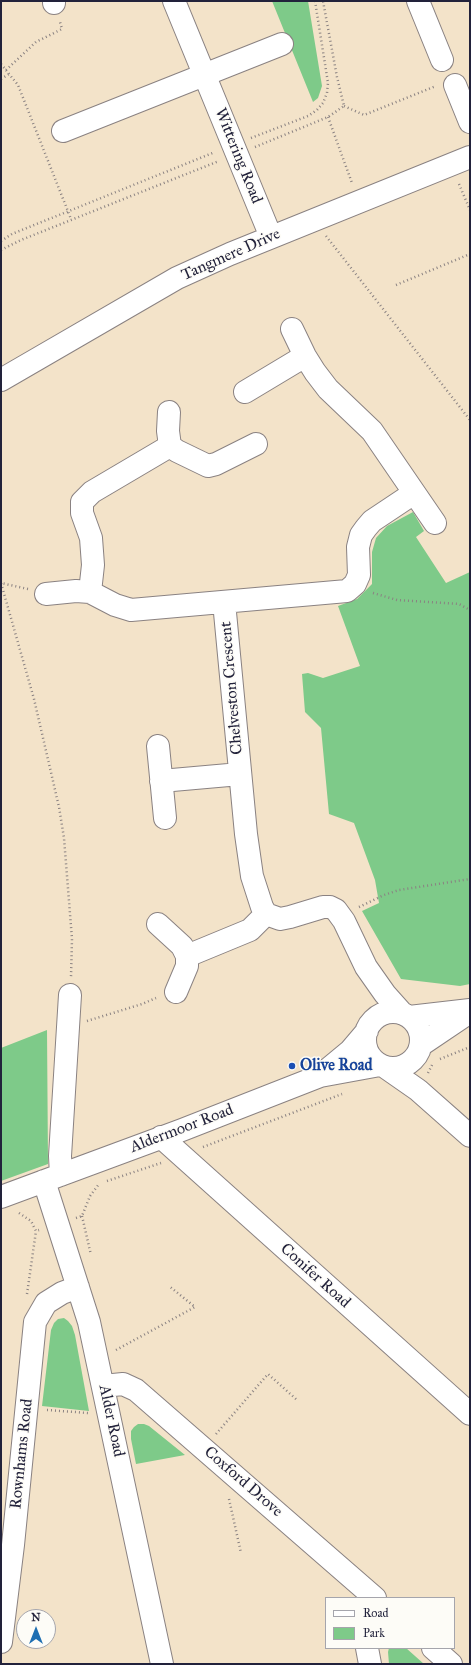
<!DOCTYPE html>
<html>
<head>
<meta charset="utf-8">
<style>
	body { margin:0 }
	#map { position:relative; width:471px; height:1665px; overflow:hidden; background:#f3e3c9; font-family:"IM FELL Great Primer",serif }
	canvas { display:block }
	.frame { position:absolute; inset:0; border:2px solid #22223b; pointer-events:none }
	.legend { position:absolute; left:325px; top:1597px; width:130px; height:52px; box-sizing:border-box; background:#fdfcf7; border:1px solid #a5a5ac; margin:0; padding:5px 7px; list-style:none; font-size:12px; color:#22223b }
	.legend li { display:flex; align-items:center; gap:8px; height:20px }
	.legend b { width:20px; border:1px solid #a5a5ac }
	.north { position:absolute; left:16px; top:1609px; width:40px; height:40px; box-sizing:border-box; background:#fdfcf7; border:1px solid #a5a5ac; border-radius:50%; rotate:0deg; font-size:11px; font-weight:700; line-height:16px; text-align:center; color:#22223b }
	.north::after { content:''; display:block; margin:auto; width:14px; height:18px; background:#1f6fb2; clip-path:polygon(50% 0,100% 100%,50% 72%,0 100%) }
</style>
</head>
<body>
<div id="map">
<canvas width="471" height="1665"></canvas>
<div class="frame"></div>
<ul class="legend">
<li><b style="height:5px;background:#fff"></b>Road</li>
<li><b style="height:11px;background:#7eca89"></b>Park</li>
</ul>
<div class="north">N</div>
</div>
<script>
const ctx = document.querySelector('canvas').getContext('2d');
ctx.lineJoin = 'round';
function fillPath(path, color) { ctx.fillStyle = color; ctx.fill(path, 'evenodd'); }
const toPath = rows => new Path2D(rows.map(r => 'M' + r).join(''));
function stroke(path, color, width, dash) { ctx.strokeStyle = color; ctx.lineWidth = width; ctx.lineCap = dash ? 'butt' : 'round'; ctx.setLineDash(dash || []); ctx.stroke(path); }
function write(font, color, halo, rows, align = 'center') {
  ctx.font = font + ' "IM FELL Great Primer",serif'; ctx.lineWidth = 3; ctx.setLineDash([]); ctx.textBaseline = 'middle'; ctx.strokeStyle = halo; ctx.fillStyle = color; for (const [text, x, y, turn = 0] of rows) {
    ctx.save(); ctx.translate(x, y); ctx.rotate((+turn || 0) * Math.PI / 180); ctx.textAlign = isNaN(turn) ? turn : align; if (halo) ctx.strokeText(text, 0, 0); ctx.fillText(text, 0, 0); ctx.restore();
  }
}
fillPath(toPath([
	[272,1,308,1,322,86,318,98,313,102],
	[413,512,424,531,416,537,446,583,470,572,470,984,460,986,401,979,362,911,379,903,375,880,354,823,329,814,321,728,305,712,302,674,308,673,323,678,360,666,338,606,357,599,372,584,372,552,376,538,387,526],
	[47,1030,48,1164,1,1181,1,1048],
	[64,1318,68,1321,72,1326,75,1335,89,1411,42,1406,51,1330,54,1323,58,1319],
	[138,1424,144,1424,149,1426,185,1455,136,1464,131,1439,131,1431,134,1427],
	[389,1648,406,1648,424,1664,389,1664,388,1652]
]), '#7eca89');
const minor = toPath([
	[54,1,54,3],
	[174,1,271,237],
	[418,1,442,60],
	[455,85,470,122],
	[63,131,282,44],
	[292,329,305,356,315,372,328,389,372,431,435,523],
	[1,380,177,278,230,254,470,157],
	[245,392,305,356],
	[169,412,168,431,170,446,177,451,208,466,216,464,256,444],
	[90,592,93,565,91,538,82,513,82,502,92,492,170,446],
	[46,594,76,591,90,592,115,605,131,610,347,591,355,584,359,575,358,547,361,535,366,528,372,521,414,493],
	[224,602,246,834,252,876,262,907,266,914,280,919,290,917,323,907,330,907,336,910,344,921,366,967,385,994,402,1013],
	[158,746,165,818],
	[161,781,240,774],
	[158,924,182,946,187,956,187,966,176,992],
	[187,956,250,930,266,914],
	'365 1040a28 28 0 1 1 56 0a28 28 0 1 1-56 0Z',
	[409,1017,470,1010],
	[421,1045,470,1012],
	[385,1067,418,1090,470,1136],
	[321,1075,350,1051,367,1031],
	[161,1137,470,1414],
	[61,1175,60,1156,70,995],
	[44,1181,89,1322,162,1664],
	[1,1197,182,1130,320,1076,380,1065],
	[103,1386,123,1384,136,1390,375,1598],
	[1,1642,13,1545,35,1322,46,1303,62,1293,78,1287],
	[367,1648,370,1664],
	[433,1648,451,1664]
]);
stroke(minor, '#8a8282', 24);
stroke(toPath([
	[1,64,18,85,71,219],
	[6,70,36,42,62,29,60,22],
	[1,79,9,74],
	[344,106,364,115,436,86],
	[328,117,352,183],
	[251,138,308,116,317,110,323,103,327,93,328,83,315,1],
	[255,147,328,117,344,106,337,77,323,1],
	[459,184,470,210],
	[326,236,470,420],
	[1,241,12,234,215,152],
	[1,250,21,240,219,161],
	[396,285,470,254],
	[28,589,1,583,34,699,59,807,64,838,72,939,71,977],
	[373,593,397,600,459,604,470,610],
	[359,907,384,895,399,890,470,879],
	[87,1021,142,1004,156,998],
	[440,1059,470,1047],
	[428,1073,433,1063],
	[203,1147,342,1094],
	[107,1181,161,1163],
	[19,1213,31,1221,36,1231,39,1230],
	[82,1216,91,1255],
	[76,1218,82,1216,90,1196,99,1184],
	[27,1294,36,1231],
	[116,1350,195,1307,169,1286],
	[47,1410,88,1413],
	[216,1434,268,1374,297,1400],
	[229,1499,241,1553]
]), '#8a8282', 2.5, [1, 3]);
stroke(minor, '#fff', 22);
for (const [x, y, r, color] of [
	[292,1066,4,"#1a4fb4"]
]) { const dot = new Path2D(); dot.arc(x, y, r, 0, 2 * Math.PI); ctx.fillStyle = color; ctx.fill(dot); stroke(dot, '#fdfcf7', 1.5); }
write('16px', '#22223b', '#fdfcf7', [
	["Wittering Road",238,156,68],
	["Tangmere Drive",231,255,-24],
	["Chelveston Crescent",232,688,-95],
	["Aldermoor Road",182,1129,-21],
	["Conifer Road",315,1276,42],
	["Alder Road",111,1421,78],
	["Rownhams Road",22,1454,-84],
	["Coxford Drove",243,1482,41]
]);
write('bold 16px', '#164399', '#fdfcf7', [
	["Olive Road",300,1066]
], 'left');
</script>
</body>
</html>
